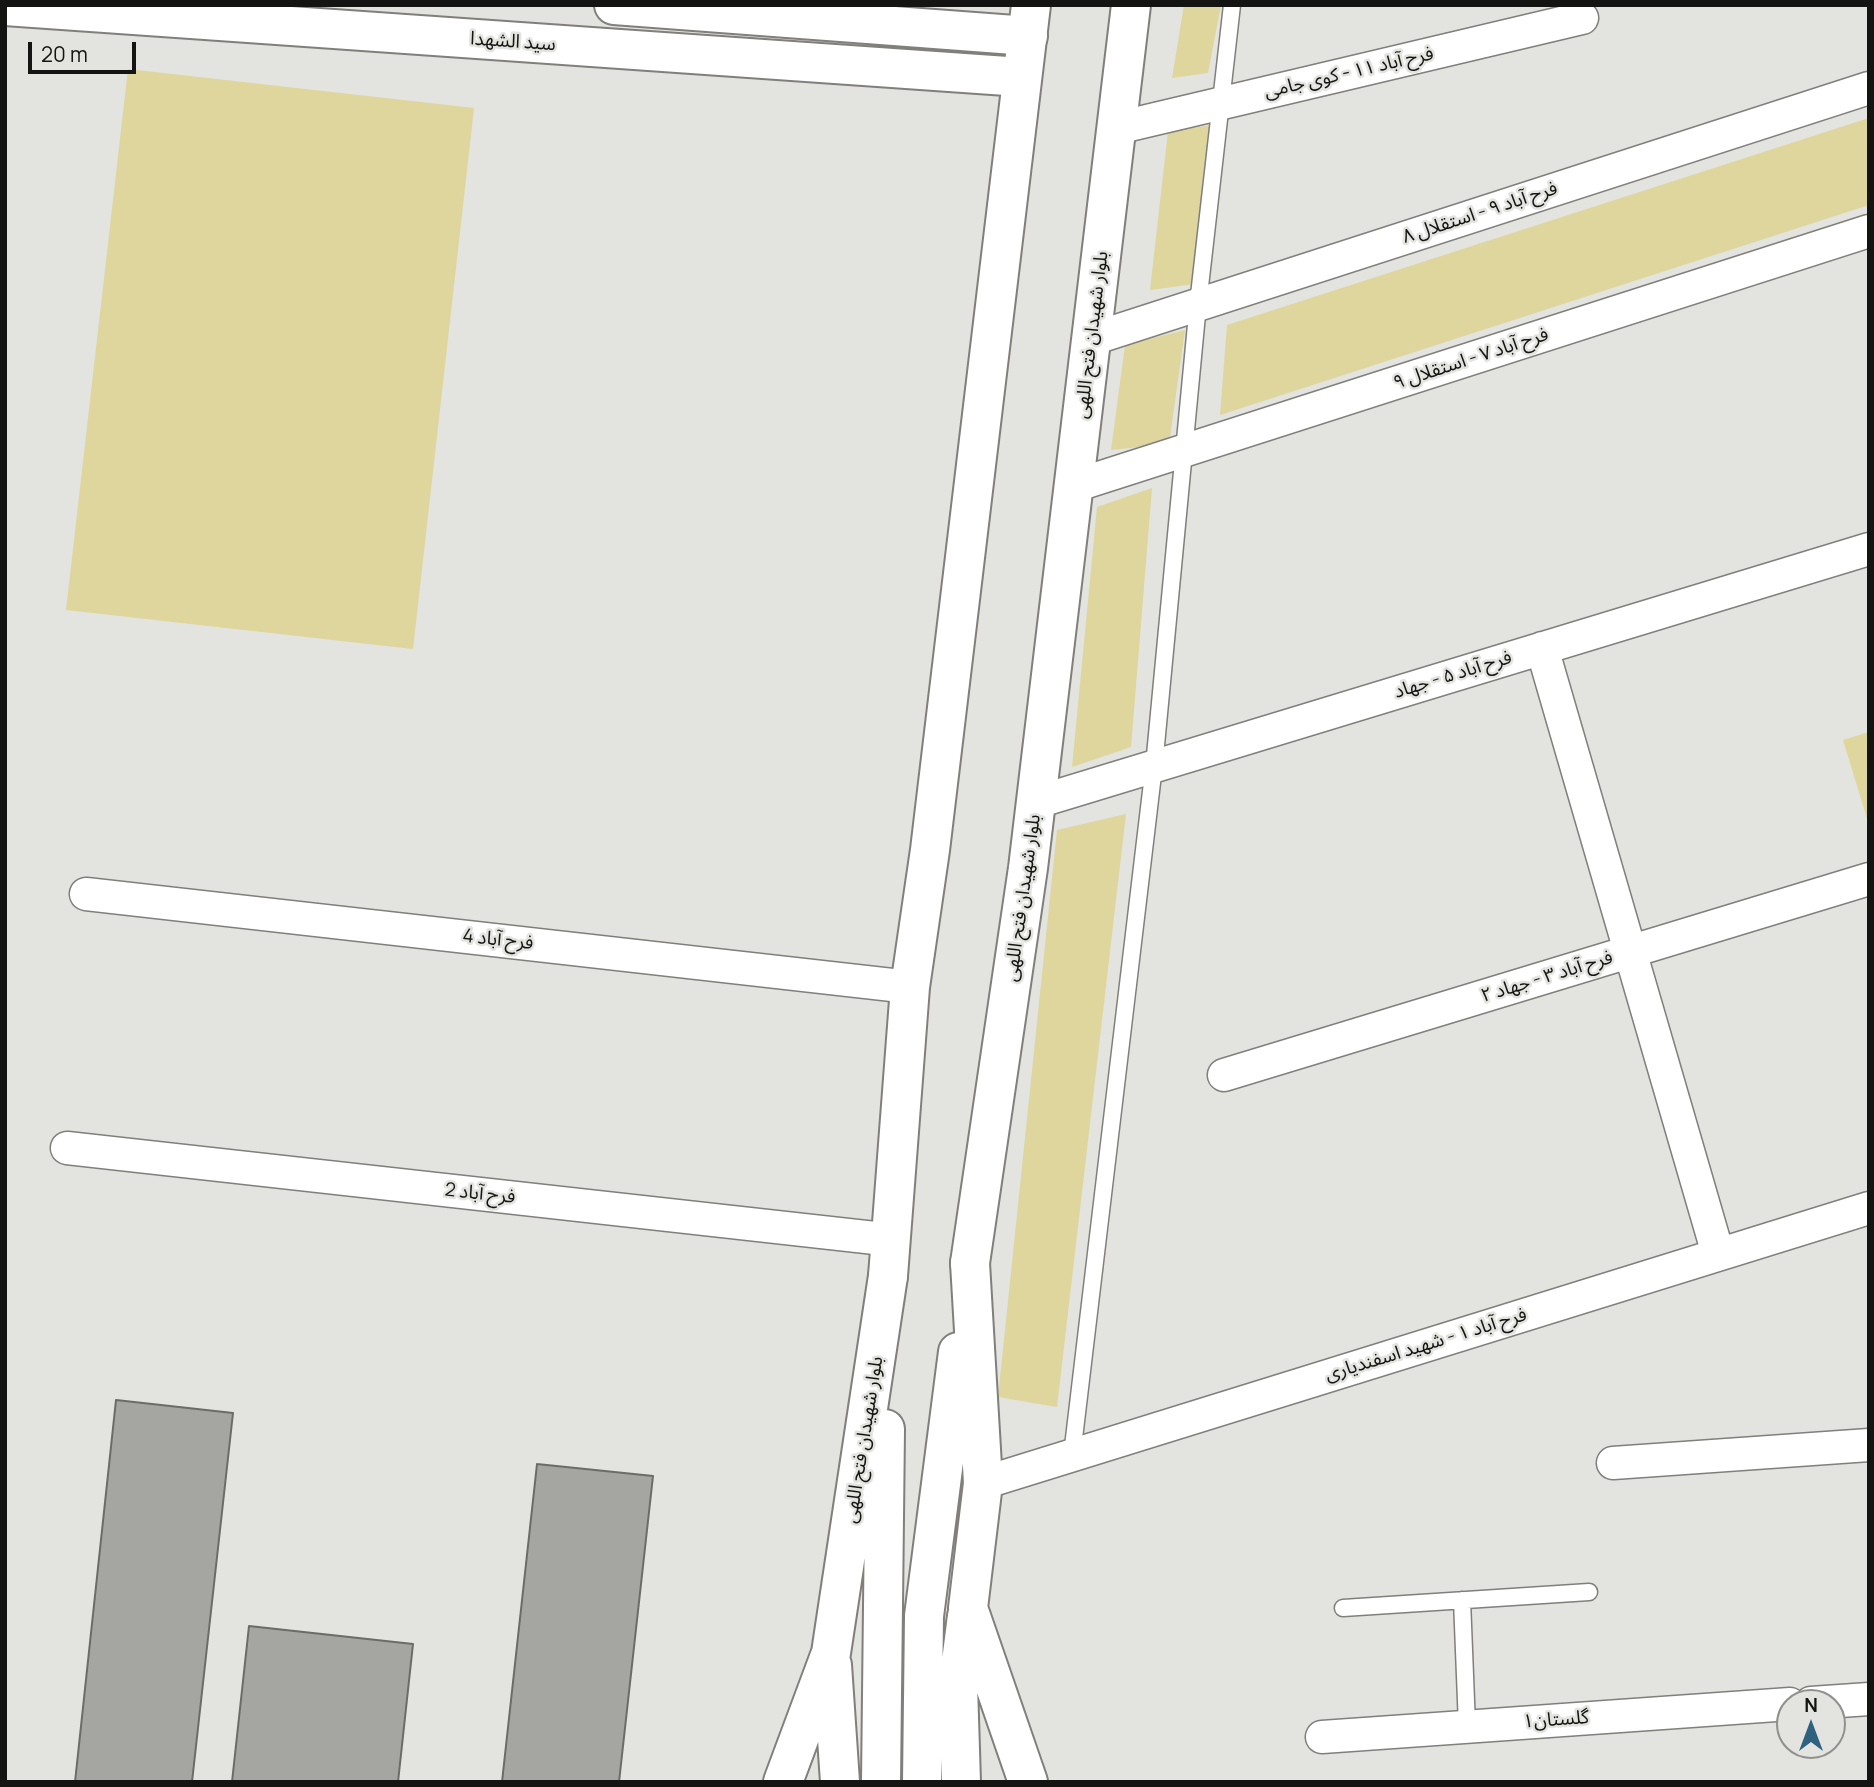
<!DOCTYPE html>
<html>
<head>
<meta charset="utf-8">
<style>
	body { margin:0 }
	#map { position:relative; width:1874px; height:1787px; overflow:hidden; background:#e3e3df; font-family:Manrope,sans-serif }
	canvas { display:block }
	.frame { position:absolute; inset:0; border:7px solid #141413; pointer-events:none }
	.north { position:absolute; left:1776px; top:1689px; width:70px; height:70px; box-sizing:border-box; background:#e3e3df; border:2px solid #90908d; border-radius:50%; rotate:0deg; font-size:19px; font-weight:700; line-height:28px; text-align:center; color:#141413 }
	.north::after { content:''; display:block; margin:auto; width:24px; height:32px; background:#2f627f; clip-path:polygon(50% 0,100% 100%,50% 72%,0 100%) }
	.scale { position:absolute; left:28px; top:42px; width:108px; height:32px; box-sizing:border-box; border:4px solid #141413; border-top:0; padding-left:9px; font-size:21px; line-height:24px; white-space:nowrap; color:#141413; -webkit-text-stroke:5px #e3e3df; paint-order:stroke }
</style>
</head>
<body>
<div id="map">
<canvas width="1874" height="1787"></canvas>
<div class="frame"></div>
<div class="north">N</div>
<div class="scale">20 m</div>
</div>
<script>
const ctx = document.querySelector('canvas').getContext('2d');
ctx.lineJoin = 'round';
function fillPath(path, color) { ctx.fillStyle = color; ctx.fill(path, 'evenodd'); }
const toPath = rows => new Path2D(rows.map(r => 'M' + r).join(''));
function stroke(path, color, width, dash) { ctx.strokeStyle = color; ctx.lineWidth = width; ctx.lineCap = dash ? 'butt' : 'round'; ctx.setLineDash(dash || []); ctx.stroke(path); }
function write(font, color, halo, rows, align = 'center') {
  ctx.font = font + ' Manrope,"Noto Sans Arabic",sans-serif'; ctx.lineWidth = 5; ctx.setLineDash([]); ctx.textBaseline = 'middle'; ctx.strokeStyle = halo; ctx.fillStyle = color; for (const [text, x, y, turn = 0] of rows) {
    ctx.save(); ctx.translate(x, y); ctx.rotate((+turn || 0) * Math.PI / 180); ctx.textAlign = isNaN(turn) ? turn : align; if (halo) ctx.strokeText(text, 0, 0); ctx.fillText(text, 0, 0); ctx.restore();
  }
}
fillPath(toPath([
	[1184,5,1221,5,1208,73,1172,78],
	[128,69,474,108,413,649,66,610],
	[1869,118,1869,205,1220,415,1227,325],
	[1214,125,1195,284,1150,290,1168,131],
	[1185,330,1169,444,1111,450,1125,345],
	[1152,488,1131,747,1072,767,1097,507],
	[1869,732,1869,825,1843,740],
	[1126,814,1057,1407,998,1397,1057,830]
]), '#ded69d');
const building = toPath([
	[116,1400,233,1413,192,1782,75,1782,116,1400],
	[537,1464,653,1476,619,1782,502,1782,537,1464],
	[249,1626,413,1644,398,1782,232,1782,249,1626]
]);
fillPath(building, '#a5a5a1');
stroke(building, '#6b6b68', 2);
const lane = toPath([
	[1072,1455,1154,766,1198,304,1232,5],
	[1462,1600,1467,1726],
	[1343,1608,1589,1592]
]);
const street = toPath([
	[1117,128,1582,18],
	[1092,339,1869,88],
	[1074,486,1869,231],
	[1542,648,1718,1254],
	[1037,802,1869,549],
	[86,894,910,987],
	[1224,1075,1869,879],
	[67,1148,893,1240],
	[1613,1463,1869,1445],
	[983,1483,1869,1208],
	[1811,1703,1869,1699],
	[1322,1737,1790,1704]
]);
const secondary = toPath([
	[614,5,1028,36],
	[5,6,1021,77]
]);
const primary = toPath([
	[970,1263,1028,868,1131,5],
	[888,1276,910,987,930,850,1031,5]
]);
const highway = toPath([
	[970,1263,983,1483,968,1608,1028,1782],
	[832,1665,840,1782],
	[783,1782,831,1653,888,1276],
	[881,1782,885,1429],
	[922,1782,924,1616,958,1352],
	[961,1782,958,1685,967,1616]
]);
stroke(lane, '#807f7c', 19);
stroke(street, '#807f7c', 35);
stroke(secondary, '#807f7c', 42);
stroke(primary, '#807f7c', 42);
stroke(highway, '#807f7c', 42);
stroke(lane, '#fff', 16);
stroke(street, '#fff', 32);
stroke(secondary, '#fff', 38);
stroke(primary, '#fff', 38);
stroke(highway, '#fff', 38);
write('19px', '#141413', '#e3e3df', [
	["سید الشهدا",513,42,4],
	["فرح آباد ۱۱ - کوی جامی",1349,73,-13],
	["فرح آباد ۹ - استقلال ۸",1480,213,-18],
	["بلوار شهیدان فتح اللهی",1092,335,-83],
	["فرح آباد ۷ - استقلال ۹",1471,359,-18],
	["فرح آباد ۵ - جهاد",1453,675,-17],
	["بلوار شهیدان فتح اللهی",1023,898,-82],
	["فرح آباد 4",498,940,6],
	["فرح آباد ۳ - جهاد ۲",1547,977,-17],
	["فرح آباد 2",480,1194,6],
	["فرح آباد ۱ - شهید اسفندیاری",1426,1345,-17],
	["بلوار شهیدان فتح اللهی",864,1440,-81],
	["گلستان۱",1556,1720,-4]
]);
</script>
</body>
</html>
